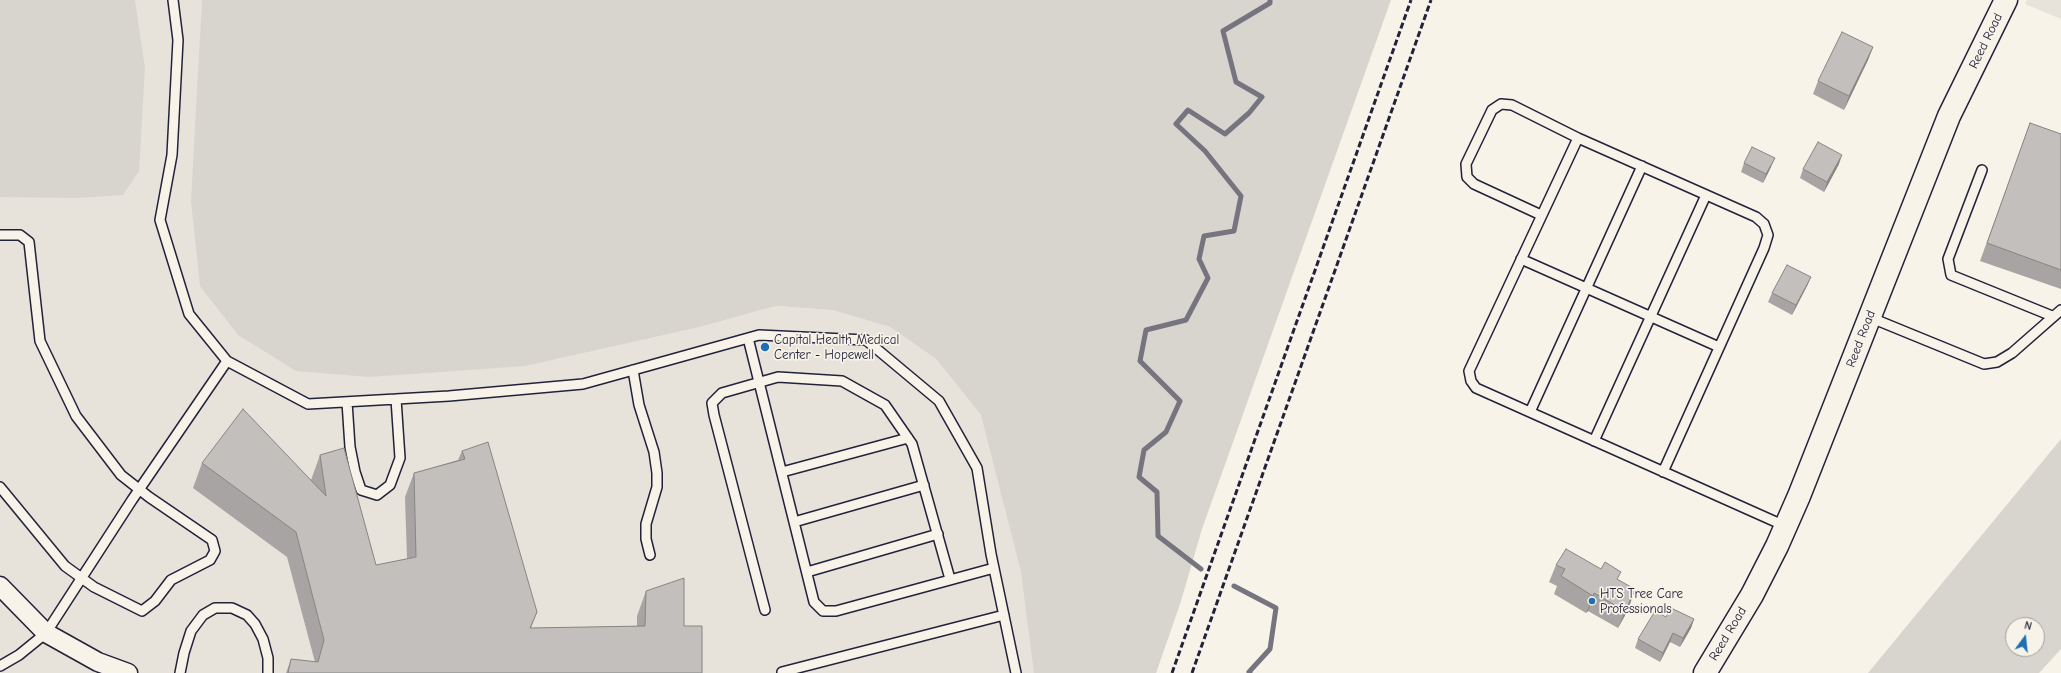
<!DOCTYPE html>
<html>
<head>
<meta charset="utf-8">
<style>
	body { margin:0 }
	#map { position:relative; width:2061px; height:673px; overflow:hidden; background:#f7f3e8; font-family:"Comic Neue",sans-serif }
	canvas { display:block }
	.north { position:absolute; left:2005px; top:617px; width:40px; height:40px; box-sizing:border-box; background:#f7f3e8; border:1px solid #a29fa3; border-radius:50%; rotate:15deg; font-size:11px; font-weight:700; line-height:16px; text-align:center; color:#22223b }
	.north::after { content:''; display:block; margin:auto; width:14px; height:18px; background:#1f6fb2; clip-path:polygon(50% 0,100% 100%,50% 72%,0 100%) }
</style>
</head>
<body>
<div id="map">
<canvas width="2061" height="673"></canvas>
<div class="north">N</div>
</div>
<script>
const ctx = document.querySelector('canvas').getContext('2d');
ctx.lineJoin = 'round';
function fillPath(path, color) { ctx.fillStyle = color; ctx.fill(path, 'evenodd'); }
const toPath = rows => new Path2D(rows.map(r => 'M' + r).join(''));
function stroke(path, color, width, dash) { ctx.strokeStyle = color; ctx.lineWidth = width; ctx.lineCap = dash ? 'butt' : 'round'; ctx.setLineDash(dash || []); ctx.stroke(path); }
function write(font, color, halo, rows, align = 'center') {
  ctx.font = font + ' "Comic Neue",sans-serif'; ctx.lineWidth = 3.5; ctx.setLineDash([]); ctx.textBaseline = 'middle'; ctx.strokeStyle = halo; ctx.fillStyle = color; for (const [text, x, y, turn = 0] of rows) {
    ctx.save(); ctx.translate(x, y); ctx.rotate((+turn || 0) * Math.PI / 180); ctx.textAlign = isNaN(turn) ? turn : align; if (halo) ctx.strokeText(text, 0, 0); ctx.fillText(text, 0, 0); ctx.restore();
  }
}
fillPath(toPath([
	[0,0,202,0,198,95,526,366,700,327,776,306,832,310,890,327,936,359,981,415,1181,601,1156,673,0,673],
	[2027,0,2061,0,2061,19,2025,4]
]), '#e7e3db');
fillPath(toPath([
	[0,0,135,0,145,68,139,171,123,195,75,198,0,197],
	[202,0,1391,0,1202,529,1181,601,1156,673,1034,673,1021,572,981,415,936,359,890,327,832,310,776,306,700,327,526,366,369,377,296,371,238,335,200,286,191,201],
	[2061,439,2061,649,2039,673,1868,673],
	[2013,625,2037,625,2037,649,2013,649]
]), '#d8d5cf');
stroke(toPath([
	[1201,569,1158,536,1157,492,1139,477,1144,450,1166,432,1180,401,1140,361,1146,330,1186,320,1208,278,1199,259,1204,236,1234,231,1241,196,1205,151,1176,124,1188,110,1225,134,1249,113,1262,97,1236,82,1223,31,1270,3,1270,0],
	[1234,586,1276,608,1270,649,1249,672,1250,673]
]), '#76747f', 5);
const lane = toPath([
	[173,0,178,40,172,155,160,220,189,314,227,361,308,404,449,396,583,384,759,335,866,340,939,401,977,468,991,554,1016,673],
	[1578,138,1469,371,1471,381,1476,388,1785,526],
	[1982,170,1948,259,1951,275,2052,316],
	[1541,215,1474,184,1467,177,1466,164,1492,110,1501,104,1512,105,1578,138,1756,217,1764,224,1768,235,1764,248,1663,472],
	[0,235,20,235,29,242,40,341,76,416,121,475,149,497,212,540,215,551,210,560,171,580,155,601,142,611,94,587,65,566,0,487],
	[1521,259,1719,347],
	[1869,317,1984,364,1997,362,2012,353,2061,310],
	[748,338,814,602,823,611,836,611,994,568],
	[633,370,639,405,654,452,657,473,657,487,646,524,646,539,650,555],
	[347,402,350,447,355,472,361,490,377,495,390,485,400,458,396,399],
	[1530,412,1642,166],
	[1594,441,1706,195],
	[782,472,908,438],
	[794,522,924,485],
	[807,572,938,534],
	[765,610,714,415,712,403,722,393,778,377,842,381,885,405,912,444,950,579],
	[0,666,19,655,46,633,132,500,227,361],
	[782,672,1004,615],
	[180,673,184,653,191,631,203,615,215,608,232,608,247,615,255,624,263,639,268,658,268,673]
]);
const street = toPath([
	[0,586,46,633,98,662,128,673]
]);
const secondary = toPath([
	[1705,673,1752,595,1777,546,1799,496,1949,116,2006,0]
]);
stroke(lane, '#22223b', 12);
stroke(street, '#22223b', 21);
stroke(secondary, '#22223b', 25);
stroke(lane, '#f7f3e8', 9);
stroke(street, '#f7f3e8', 18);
stroke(secondary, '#f7f3e8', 22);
stroke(toPath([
	[1172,673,1411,0],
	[1192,673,1431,0]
]), '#22223b', 3, [6, 3]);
fillPath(toPath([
	[1873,47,1868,60,1844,110,1813,94,1818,81],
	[2030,123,2061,134,2061,289,1980,261],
	[1744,163,1771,167,1763,183,1741,172],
	[1839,164,1824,192,1800,178,1803,169],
	[1811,277,1807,286,1792,315,1768,302,1772,293],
	[462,451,537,612,531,628,637,626,637,616,646,591,684,626,702,673,286,673,291,659,315,662,287,557,193,488,202,463,311,480,320,455,376,565,407,559,405,497,414,473,458,460],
	[1556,565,1618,580,1630,590,1634,592,1628,610,1618,628,1588,611,1586,613,1554,594,1557,586,1549,582],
	[1666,617,1694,619,1691,628,1680,647,1670,642,1660,662,1635,648,1638,639]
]), '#a7a4a3');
fillPath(toPath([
	[1873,47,1868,60,1844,110,1849,96],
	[1842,155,1839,164,1824,192,1827,182],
	[1775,158,1771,167,1763,183,1766,174],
	[1811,277,1807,286,1792,315,1796,305],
	[1634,592,1628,610,1618,628,1625,611],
	[1594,593,1588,611,1586,613,1593,596],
	[1694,619,1691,628,1680,647,1683,638],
	[1673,633,1670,642,1660,662,1663,653]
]), '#888684');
const building = toPath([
	[1842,32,1873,47,1849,96,1818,81,1842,32],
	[2030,123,2061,134,2061,270,1987,243,2030,123],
	[1818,142,1842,155,1827,182,1803,169,1818,142],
	[1752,147,1775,158,1766,174,1744,163,1752,147],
	[1787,265,1811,277,1796,305,1772,293,1787,265],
	[243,409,326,496,320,455,344,448,376,565,416,557,414,473,465,459,462,451,488,442,537,612,530,628,645,626,646,591,684,578,684,626,702,626,702,673,288,673,291,659,318,662,324,640,296,532,202,463,243,409],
	[1566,549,1601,569,1605,562,1621,572,1617,579,1631,587,1630,590,1634,592,1625,611,1594,593,1593,596,1561,576,1565,569,1556,565,1566,549],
	[1671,608,1694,619,1683,638,1673,633,1663,653,1638,639,1655,611,1666,617,1671,608]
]);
fillPath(building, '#c2bfbd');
stroke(building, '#888684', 1);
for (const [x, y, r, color] of [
	[765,347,5,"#1f6fb2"],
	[1592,601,4,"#1f6fb2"]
]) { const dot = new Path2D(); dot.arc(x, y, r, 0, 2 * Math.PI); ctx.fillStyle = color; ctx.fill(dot); stroke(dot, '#f7f3e8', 1.5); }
write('13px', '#22223b', '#f7f3e8', [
	["Reed Road",1986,41,-64],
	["Reed Road",1861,339,-69],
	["Reed Road",1728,634,-59]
]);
write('13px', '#22223b', '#f7f3e8', [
	["Capital Health Medical",774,340],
	["Center - Hopewell",774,355],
	["HTS Tree Care",1600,594],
	["Professionals",1600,609]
], 'left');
</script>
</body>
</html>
